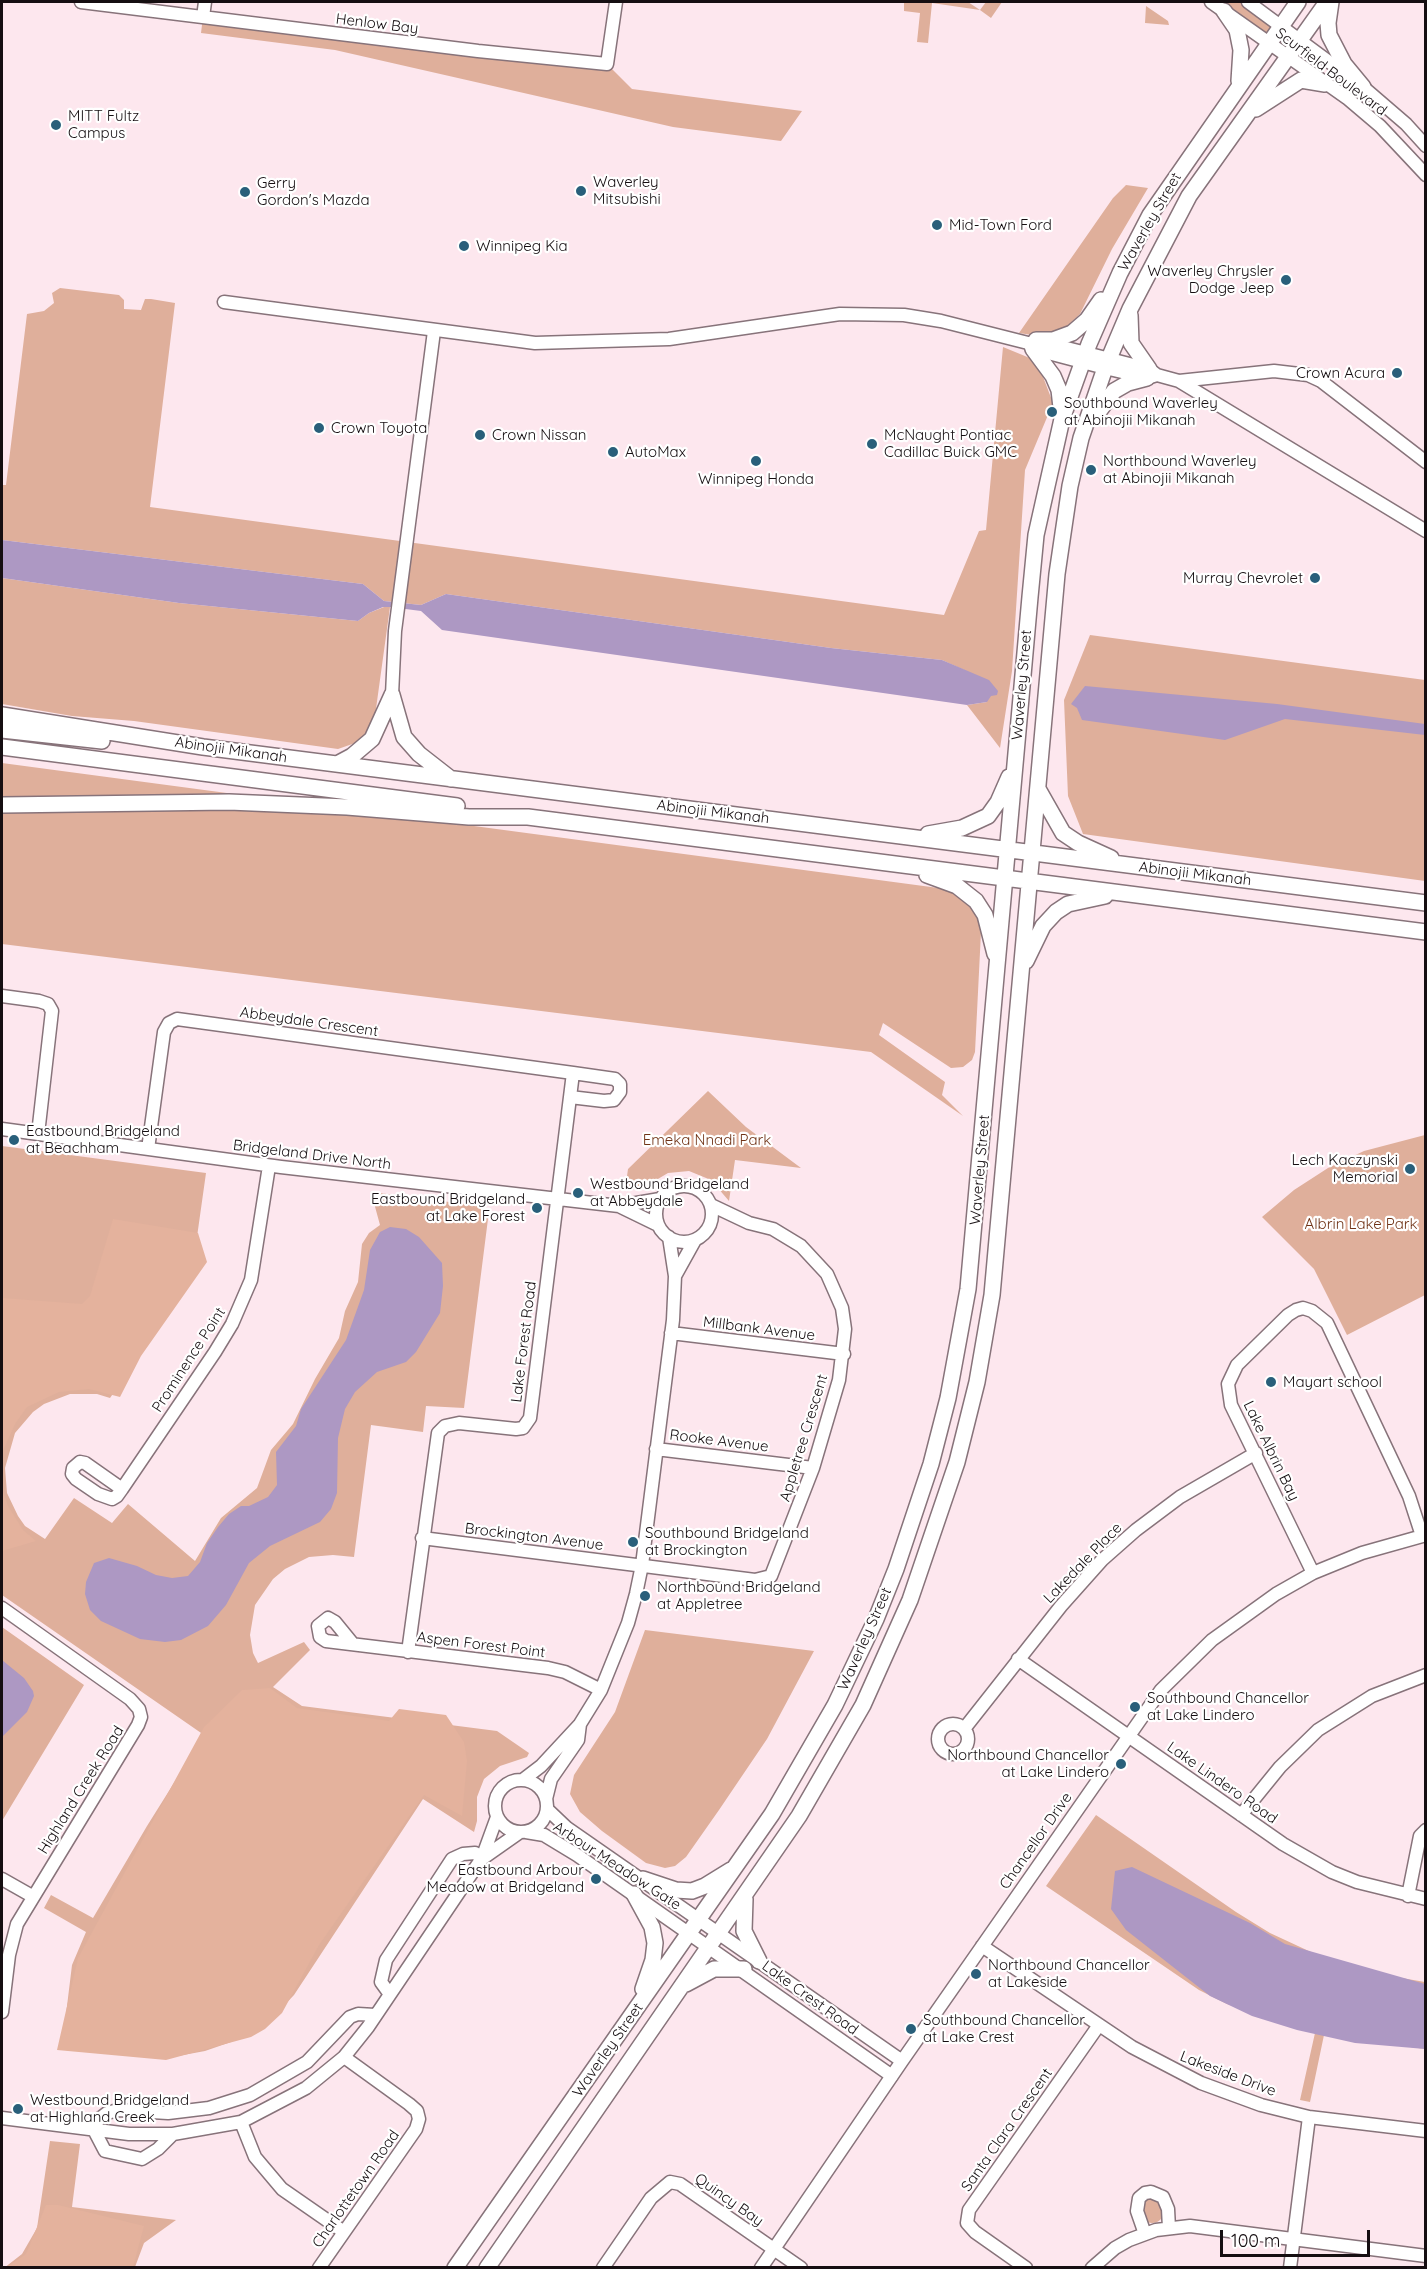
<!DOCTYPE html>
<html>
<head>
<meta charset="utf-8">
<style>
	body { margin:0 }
	#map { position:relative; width:1427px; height:2269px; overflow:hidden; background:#fde7ee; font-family:Quicksand,sans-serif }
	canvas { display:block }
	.frame { position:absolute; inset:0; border:3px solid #150e11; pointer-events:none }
	.scale { position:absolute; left:1220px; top:2230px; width:150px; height:27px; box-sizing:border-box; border:3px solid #150e11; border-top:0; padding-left:8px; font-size:18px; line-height:21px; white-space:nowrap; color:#150e11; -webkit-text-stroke:4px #fff; paint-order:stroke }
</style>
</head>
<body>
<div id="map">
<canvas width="1427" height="2269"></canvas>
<div class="frame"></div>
<div class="scale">100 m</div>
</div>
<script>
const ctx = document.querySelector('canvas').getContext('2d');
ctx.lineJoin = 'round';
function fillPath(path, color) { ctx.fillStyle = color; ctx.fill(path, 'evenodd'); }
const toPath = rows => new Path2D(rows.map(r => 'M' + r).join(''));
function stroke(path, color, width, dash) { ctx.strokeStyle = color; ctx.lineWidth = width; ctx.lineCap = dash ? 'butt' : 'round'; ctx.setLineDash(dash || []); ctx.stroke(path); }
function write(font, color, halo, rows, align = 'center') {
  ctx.font = font + ' Quicksand,sans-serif'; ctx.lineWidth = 4.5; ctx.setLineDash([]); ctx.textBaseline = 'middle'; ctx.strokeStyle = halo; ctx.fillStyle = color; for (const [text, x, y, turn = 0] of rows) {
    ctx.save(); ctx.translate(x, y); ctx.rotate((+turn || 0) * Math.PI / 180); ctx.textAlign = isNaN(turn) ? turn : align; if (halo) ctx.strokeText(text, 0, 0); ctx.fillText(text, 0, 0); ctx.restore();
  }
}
fillPath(toPath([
	[904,2,968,2,980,10,986,2,1002,2,991,18,980,10,932,3,928,43,917,42,920,13,904,11],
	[1211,2,1249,2,1281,25,1268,43],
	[1146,6,1168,21,1169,25,1145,23],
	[203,17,607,64,632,89,802,111,781,141,673,127,335,50,201,33],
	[1126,185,1148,188,1112,249,1080,314,1061,332,1032,335,1019,333,1113,198],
	[60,288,119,295,124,300,124,309,141,310,145,299,151,299,175,303,150,507,944,615,979,531,986,530,1003,347,1037,361,1053,403,1025,470,1012,671,1000,748,967,705,987,702,964,670,942,660,831,648,446,594,421,605,384,601,363,584,2,540,2,485,6,485,27,314,44,311,54,303,52,293],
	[2,578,179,603,358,621,369,613,384,607,390,607,375,716,369,729,358,742,338,749,134,721,72,716,2,704],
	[1090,635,1425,680,1425,881,1083,834,1068,796,1064,700],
	[2,763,946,889,961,896,971,905,977,915,981,932,975,1052,972,1060,963,1067,951,1068,883,1023,879,1035,945,1082,942,1095,963,1116,871,1052,2,944],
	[708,1091,746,1127,801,1168,735,1160,729,1201,711,1180,689,1171,668,1173,641,1189,625,1190,628,1169],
	[1425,1135,1425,1295,1347,1335,1314,1269,1262,1217,1294,1190,1328,1168,1364,1151],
	[2,1146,206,1173,195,1251,167,1316,110,1398,97,1394,70,1394,44,1404,33,1412,15,1433,5,1468,7,1493,18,1516,25,1526,45,1539,74,1498,112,1523,128,1504,195,1561,221,1518,257,1488,271,1450,293,1424,315,1379,339,1338,345,1311,358,1282,362,1244,369,1233,380,1225,371,1192,481,1206,481,1210,489,1211,464,1408,426,1406,423,1432,371,1425,354,1557,333,1555,309,1557,285,1569,273,1579,255,1605,250,1635,253,1653,258,1663,304,1642,310,1650,273,1687,302,1706,497,1731,529,1753,527,1757,500,1766,484,1779,477,1797,477,1821,474,1832,423,1799,294,1995,279,2011,231,2042,205,2051,178,2056,62,2047,72,1965,86,1932,44,1908,51,1895,93,1918,147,1826,204,1735,2,1595],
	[2,1627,84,1685,2,1821],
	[645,1630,814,1651,767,1739,719,1810,686,1857,675,1866,665,1868,646,1863,602,1831,580,1812,570,1794,574,1775,615,1712],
	[1096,1815,1236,1912,1270,1933,1326,1959,1384,1975,1425,1982,1425,2049,1324,2035,1310,2102,1300,2100,1315,2033,1227,2004,1199,1990,1046,1886],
	[50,2141,80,2144,72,2207,176,2220,144,2243,135,2267,4,2268,22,2254,37,2228],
	'1140 2211a12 12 0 1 1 24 0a12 12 0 1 1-24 0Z'
]), '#dfaf9b');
fillPath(toPath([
	[113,1219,198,1233,207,1262,141,1356,120,1397,89,1389,59,1392,27,1407,15,1424,2,1453,2,1298,82,1304,90,1296],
	[2,1489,8,1506,23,1530,36,1541,2,1551],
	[270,1688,297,1708,389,1721,399,1709,446,1715,464,1742,467,1761,462,1816,424,1795,319,1945,282,2013,265,2029,251,2037,166,2060,57,2050,78,1958,204,1727,242,1690],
	[46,2205,58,2205,144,2226,133,2267,7,2267,26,2254]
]), '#e4b29d');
fillPath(toPath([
	[2,540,363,584,384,601,421,605,446,594,831,648,942,660,989,680,998,691,997,695,991,696,987,702,967,705,442,630,421,611,390,607,383,607,369,613,358,621,179,603,2,578],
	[1085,686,1277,704,1425,724,1425,735,1285,719,1225,740,1082,720,1077,708,1071,704],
	[390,1227,406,1229,419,1237,442,1263,443,1286,440,1313,416,1352,406,1362,377,1372,355,1392,345,1409,338,1438,337,1493,331,1509,320,1522,270,1546,249,1563,226,1605,208,1626,181,1640,165,1642,140,1639,101,1621,90,1610,85,1594,86,1582,94,1563,109,1558,137,1566,156,1575,172,1578,188,1576,200,1562,207,1543,218,1527,229,1514,241,1506,249,1506,268,1497,277,1485,276,1452,296,1426,301,1409,346,1340,364,1290,370,1250,380,1232],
	[2,1660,24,1678,33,1691,34,1696,27,1712,2,1737],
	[1132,1867,1250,1923,1285,1944,1425,1984,1425,2049,1355,2043,1297,2030,1252,2016,1210,1996,1126,1930,1111,1909,1115,1871]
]), '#ad98c3');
const minor = toPath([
	[81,2,478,51,607,64,616,2],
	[1211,2,1347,98,1380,126,1426,175],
	[1248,2,1363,87,1406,124,1426,146],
	[203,17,205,2],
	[224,302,535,343,669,339,840,314,904,315,941,321,1028,343,1033,349,1105,368,1147,378,1157,375],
	[1043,342,1149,369,1157,375,1179,381,1426,531],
	[1179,381,1274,371,1308,375,1321,381,1426,462],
	[392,695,395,631,434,331],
	[2,996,39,1001,48,1004,52,1011,38,1134],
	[570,1097,604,1101,614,1100,620,1092,620,1084,615,1079,573,1073],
	[2,1129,281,1167,619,1206,658,1225],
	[148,1149,164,1032,169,1023,177,1019,573,1073,530,1418,523,1428,516,1429,459,1423,445,1426,438,1433,408,1652],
	'656 1214a28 28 0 1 1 56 0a28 28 0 1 1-56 0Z',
	[619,1206,660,1199],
	[675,1276,695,1240],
	[671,1333,844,1354],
	[656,1449,813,1468],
	[122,1489,85,1463,80,1462,73,1468,72,1474,76,1479,98,1494,112,1499,117,1496,122,1489,215,1352,232,1324,251,1280,269,1166],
	[422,1538,755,1580,771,1576,813,1468,839,1380,845,1329,842,1308,827,1274,801,1246,773,1229,749,1223,711,1205],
	[1313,1573,1231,1405,1228,1384,1237,1365,1288,1315,1296,1310,1303,1308,1312,1311,1327,1323,1409,1496,1422,1536],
	[2,1608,130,1699,139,1709,141,1717,138,1725,17,1924,9,1955,2,2012],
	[353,1644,335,1622,328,1618,318,1626,320,1637,326,1641,548,1668,565,1672,601,1690],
	[1018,1659,1283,1844,1332,1872,1357,1882,1426,1899],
	'938 1739a15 15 0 1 1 30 0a15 15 0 1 1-30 0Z',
	[964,1729,1061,1606,1102,1560,1136,1530,1180,1497,1256,1453],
	[524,1779,541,1766,580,1724,601,1690,628,1623,636,1594,642,1565,673,1320,675,1276,669,1237],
	'495 1806a26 26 0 1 1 52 0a26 26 0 1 1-52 0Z',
	[546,1799,551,1779,578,1740,580,1724],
	[547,1809,567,1828,902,2061],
	[1241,1815,1280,1767,1318,1730,1372,1696,1426,1675],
	[526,1832,544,1835,577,1855,892,2076],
	[483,1858,520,1832],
	[2,1879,32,1896],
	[1408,1896,1420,1836,1426,1830],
	[982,1946,1132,2047,1201,2083,1261,2105,1309,2117,1426,2131],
	[389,1993,381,1982,386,1960,452,1859,463,1854,475,1853,482,1858],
	[2,2118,129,2134,173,2134,241,2122,306,2088,344,2057,368,2027,482,1858,497,1817],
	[241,2122,255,2157,282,2189,344,2232],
	[173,2134,158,2149,142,2159,105,2151,94,2130,98,2120,107,2113,118,2110,168,2113,209,2108,250,2095,307,2062,350,2017,358,2014,375,2015],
	[1145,2234,1137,2211,1139,2198,1145,2193,1151,2192,1163,2197,1168,2209,1169,2228],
	[319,2268,416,2129,419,2119,417,2111,409,2104,344,2057],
	[603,2268,651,2198,670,2182,680,2184,801,2268],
	[761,2268,902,2061,1161,1690,1212,1640,1276,1594,1313,1573,1362,1553,1426,1535],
	[1026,2268,975,2232,967,2223,969,2210,1099,2025],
	[1092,2268,1115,2248,1129,2240,1156,2230,1190,2226,1426,2256],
	[1290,2268,1309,2117]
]);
const major = toPath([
	[1331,2,1328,23,1329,35,1344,64,1363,87],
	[1224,11,1237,30,1241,50,1239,81],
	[1256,109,1301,80,1325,84],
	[1130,315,1131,343,1149,369],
	[1036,340,1053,340,1072,333,1087,320,1101,300],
	[1033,349,1053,376,1059,390,1062,416],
	[1094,418,1114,391,1128,383,1147,378],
	[392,695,404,737,419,754,451,779],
	[2,715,203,747,1426,903],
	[2,730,102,741],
	[2,747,457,806],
	[337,764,352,756,372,739,392,695],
	[1038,789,1063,833,1078,843,1111,858],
	[2,805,229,802,347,807,469,817,528,817,1426,932],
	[928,834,962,828,988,816,998,802,1009,777],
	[927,875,957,886,976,901,985,915,995,954],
	[1026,961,1043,926,1056,912,1068,904,1105,896],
	[643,1879,676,1890,692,1891,705,1886,731,1870],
	[634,1894,652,1927,655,1943,653,1960,643,1989],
	[745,1899,744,1931,759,1961],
	[686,1984,714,1969,744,1969],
	[455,2268,772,1814,835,1705,876,1619,896,1569,931,1464,948,1398,968,1289,1030,597,1036,535,1062,419,1089,344,1120,273,1150,215,1298,2],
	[487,2268,799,1816,863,1705,910,1600,957,1462,977,1382,992,1295,1057,574,1070,486,1081,438,1105,368,1130,309,1189,196,1327,2]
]);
stroke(minor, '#87737a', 15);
stroke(major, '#87737a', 18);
stroke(minor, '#fff', 12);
stroke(major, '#fff', 15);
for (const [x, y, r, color] of [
	[56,125,6,"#295f7a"],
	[581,191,6,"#295f7a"],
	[245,192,6,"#295f7a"],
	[937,225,6,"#295f7a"],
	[464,246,6,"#295f7a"],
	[1286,280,6,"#295f7a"],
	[1397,373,6,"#295f7a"],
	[1052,412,6,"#295f7a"],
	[319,428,6,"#295f7a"],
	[480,435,6,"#295f7a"],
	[872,444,6,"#295f7a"],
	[613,452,6,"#295f7a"],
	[756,461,6,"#295f7a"],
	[1091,470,6,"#295f7a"],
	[1315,578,6,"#295f7a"],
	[14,1140,6,"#295f7a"],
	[1410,1169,6,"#295f7a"],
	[578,1193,6,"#295f7a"],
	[537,1208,6,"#295f7a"],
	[1271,1382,6,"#295f7a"],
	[633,1542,6,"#295f7a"],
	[645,1596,6,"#295f7a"],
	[1135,1707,6,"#295f7a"],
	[1121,1764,6,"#295f7a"],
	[596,1879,6,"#295f7a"],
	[976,1974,6,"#295f7a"],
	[911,2029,6,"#295f7a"],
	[18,2109,6,"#295f7a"]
]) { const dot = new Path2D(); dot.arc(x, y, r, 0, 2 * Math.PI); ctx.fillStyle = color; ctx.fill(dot); stroke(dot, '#fff', 2); }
write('15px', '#150e11', '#fff', [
	["Henlow Bay",377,24,7],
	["Scurfield Boulevard",1331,72,37],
	["Waverley Street",1150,222,-60],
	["Waverley Street",1022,685,-85],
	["Abinojii Mikanah",231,750,8],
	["Abinojii Mikanah",713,812,7],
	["Abinojii Mikanah",1195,874,7],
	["Abbeydale Crescent",309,1022,8],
	["Bridgeland Drive North",312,1155,7],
	["Waverley Street",980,1170,-85],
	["Millbank Avenue",759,1329,7],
	["Lake Forest Road",524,1342,-83],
	["Prominence Point",189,1360,-57],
	["Appletree Crescent",804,1438,-73],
	["Rooke Avenue",719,1441,7],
	["Lake Albrin Bay",1271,1451,64],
	["Brockington Avenue",534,1537,7],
	["Lakedale Place",1083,1563,-46],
	["Waverley Street",865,1639,-66],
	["Aspen Forest Point",481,1645,7],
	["Lake Lindero Road",1222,1783,35],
	["Highland Creek Road",81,1790,-58],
	["Chancellor Drive",1036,1841,-55],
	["Arbour Meadow Gate",617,1866,33],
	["Lake Crest Road",810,1998,36],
	["Waverley Street",608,2050,-55],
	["Lakeside Drive",1228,2074,21],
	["Santa Clara Crescent",1007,2130,-55],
	["Charlottetown Road",356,2189,-55],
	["Quincy Bay",729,2200,35]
]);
write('15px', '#150e11', '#fff', [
	["MITT Fultz",68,116],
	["Campus",68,133],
	["Waverley",593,182],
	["Mitsubishi",593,199],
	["Gerry",257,183],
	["Gordon's Mazda",257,200],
	["Mid-Town Ford",949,225],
	["Winnipeg Kia",476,246],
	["Waverley Chrysler",1274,271,"right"],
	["Dodge Jeep",1274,288,"right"],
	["Crown Acura",1385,373,"right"],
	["Southbound Waverley",1064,403],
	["at Abinojii Mikanah",1064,420],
	["Crown Toyota",331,428],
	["Crown Nissan",492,435],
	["McNaught Pontiac",884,435],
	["Cadillac Buick GMC",884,452],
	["AutoMax",625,452],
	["Northbound Waverley",1103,461],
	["at Abinojii Mikanah",1103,478],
	["Winnipeg Honda",756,479,"center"],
	["Murray Chevrolet",1303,578,"right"],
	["Eastbound Bridgeland",26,1131],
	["at Beachham",26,1148],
	["Lech Kaczynski",1398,1160,"right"],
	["Memorial",1398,1177,"right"],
	["Westbound Bridgeland",590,1184],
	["at Abbeydale",590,1201],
	["Eastbound Bridgeland",525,1199,"right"],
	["at Lake Forest",525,1216,"right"],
	["Mayart school",1283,1382],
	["Southbound Bridgeland",645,1533],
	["at Brockington",645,1550],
	["Northbound Bridgeland",657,1587],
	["at Appletree",657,1604],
	["Southbound Chancellor",1147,1698],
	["at Lake Lindero",1147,1715],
	["Northbound Chancellor",1109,1755,"right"],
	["at Lake Lindero",1109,1772,"right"],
	["Eastbound Arbour",584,1870,"right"],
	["Meadow at Bridgeland",584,1887,"right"],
	["Northbound Chancellor",988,1965],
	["at Lakeside",988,1982],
	["Southbound Chancellor",923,2020],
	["at Lake Crest",923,2037],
	["Westbound Bridgeland",30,2100],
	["at Highland Creek",30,2117]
], 'left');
write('15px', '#703316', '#fff', [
	["Emeka Nnadi Park",707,1140],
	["Albrin Lake Park",1361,1224]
]);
</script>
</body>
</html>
